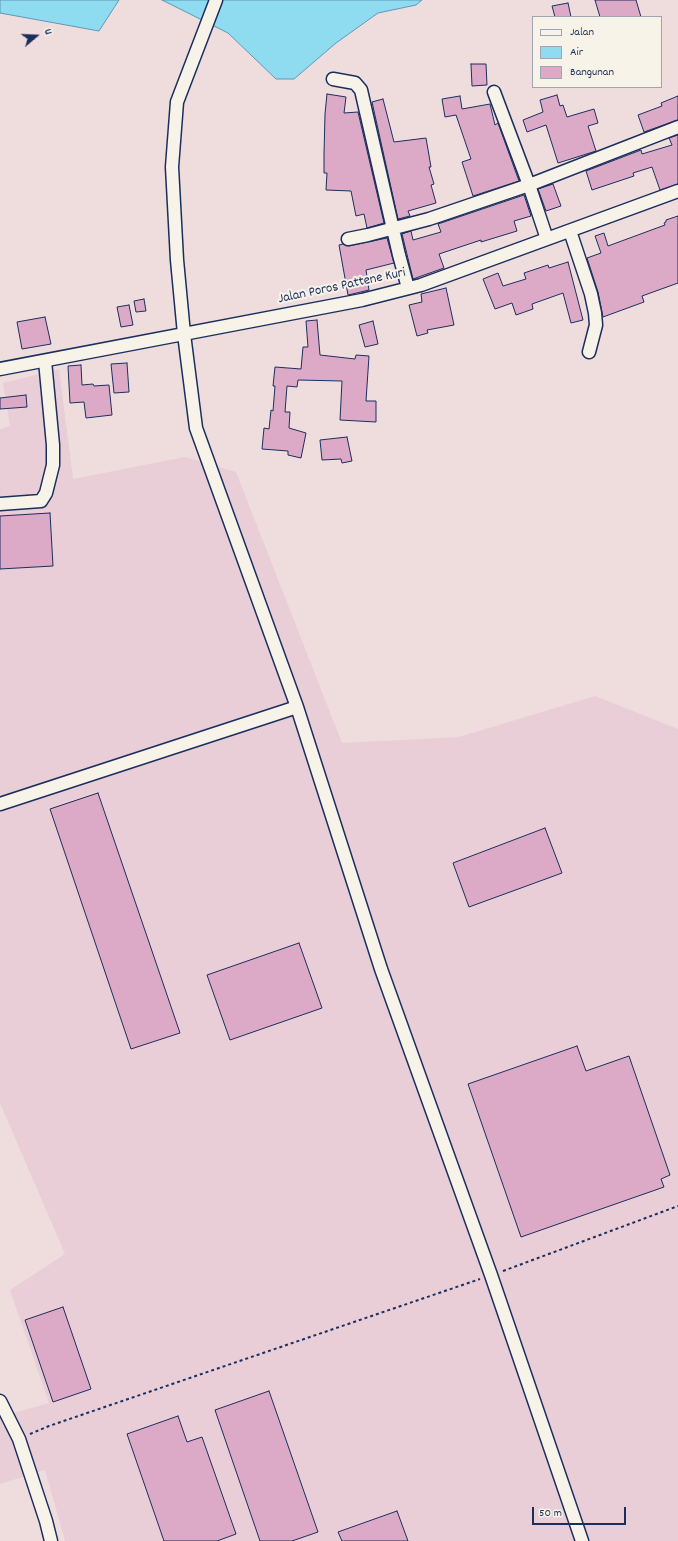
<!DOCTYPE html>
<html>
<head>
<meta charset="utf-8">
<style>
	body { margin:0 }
	#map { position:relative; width:678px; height:1541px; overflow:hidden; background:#efddde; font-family:Dekko,sans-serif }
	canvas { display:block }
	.legend { position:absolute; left:532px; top:16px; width:130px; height:72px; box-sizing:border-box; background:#f7f3e8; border:1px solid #9fa5b1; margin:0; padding:5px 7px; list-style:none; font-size:12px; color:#1b2f5e }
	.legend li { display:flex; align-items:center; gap:8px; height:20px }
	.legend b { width:20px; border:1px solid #9fa5b1 }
	.north { position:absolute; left:16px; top:16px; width:40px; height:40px; -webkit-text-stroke:3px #f7f3e8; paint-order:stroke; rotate:71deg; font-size:11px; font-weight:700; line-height:16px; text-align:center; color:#1b2f5e }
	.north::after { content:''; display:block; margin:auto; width:14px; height:18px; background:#1b2f5e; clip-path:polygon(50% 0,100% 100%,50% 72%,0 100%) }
	.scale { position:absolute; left:532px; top:1507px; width:94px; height:18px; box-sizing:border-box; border:2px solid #1b2f5e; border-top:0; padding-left:5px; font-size:12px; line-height:14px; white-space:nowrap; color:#1b2f5e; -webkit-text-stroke:3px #f7f3e8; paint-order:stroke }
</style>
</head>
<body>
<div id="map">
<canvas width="678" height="1541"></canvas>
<ul class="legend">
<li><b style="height:5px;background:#f7f3e8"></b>Jalan</li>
<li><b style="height:11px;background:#8fdbf0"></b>Air</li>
<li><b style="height:11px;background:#dca9c6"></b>Bangunan</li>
</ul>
<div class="north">U</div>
<div class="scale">50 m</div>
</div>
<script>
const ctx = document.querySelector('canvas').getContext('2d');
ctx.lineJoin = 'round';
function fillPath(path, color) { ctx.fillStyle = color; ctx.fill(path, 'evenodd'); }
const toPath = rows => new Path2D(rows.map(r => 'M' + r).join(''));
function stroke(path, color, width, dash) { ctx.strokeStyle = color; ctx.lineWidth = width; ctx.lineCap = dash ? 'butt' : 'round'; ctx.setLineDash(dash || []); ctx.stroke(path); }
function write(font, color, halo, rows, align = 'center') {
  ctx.font = font + ' Dekko,sans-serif'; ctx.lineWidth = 4; ctx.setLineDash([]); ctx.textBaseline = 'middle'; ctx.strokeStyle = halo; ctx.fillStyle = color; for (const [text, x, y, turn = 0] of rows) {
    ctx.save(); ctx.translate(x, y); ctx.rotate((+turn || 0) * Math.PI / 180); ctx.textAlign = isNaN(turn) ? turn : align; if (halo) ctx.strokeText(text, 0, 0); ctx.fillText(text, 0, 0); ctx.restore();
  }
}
fillPath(toPath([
	[59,369,73,479,185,457,236,472,342,743,459,737,595,696,678,729,678,1541,65,1541,45,1470,0,1484,0,1417,49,1403,10,1290,65,1254,0,1103,0,429,10,426,3,383]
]), '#e9cdd7');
const water = toPath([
	[0,0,119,0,99,31,0,13,0,0],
	[162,0,422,0,416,5,378,13,336,43,294,79,276,79,228,33,162,0]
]);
fillPath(water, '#8fdbf0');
stroke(water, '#6196b6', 1);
const building = toPath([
	[595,0,636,0,641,17,600,17,595,0],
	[568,3,571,17,555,17,552,6,568,3],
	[471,64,486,64,487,85,472,86,471,64],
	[327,94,346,97,344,113,358,112,384,223,367,228,364,214,356,216,351,191,326,190,327,173,324,173,324,154,325,114,327,94],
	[557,95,560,106,563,105,567,117,594,109,598,123,588,126,596,151,558,163,546,125,527,132,523,120,543,112,540,100,557,95],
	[460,96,462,109,490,104,495,125,498,123,519,181,473,196,462,162,471,159,456,115,445,117,442,99,460,96],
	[678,96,678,120,644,132,638,115,662,106,661,103,678,96],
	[383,99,394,142,426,138,431,167,429,167,434,184,431,185,436,203,408,211,410,216,398,219,372,102,383,99],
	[678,135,678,184,660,190,652,167,633,173,634,176,592,190,586,171,641,150,642,154,672,145,669,138,678,135],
	[553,184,561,206,546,211,538,189,553,184],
	[524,195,531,216,514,221,517,231,481,242,481,240,439,254,444,268,413,279,402,234,411,231,413,240,441,232,438,224,524,195],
	[678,216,678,283,642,296,644,302,603,317,598,292,587,258,601,253,595,236,604,233,608,246,665,225,664,223,666,222,666,220,678,216],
	[387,238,394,263,366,270,369,290,348,295,339,245,343,244,349,246,387,238],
	[568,262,583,320,571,323,563,293,532,304,533,309,516,315,512,303,495,309,483,279,498,273,503,286,526,279,524,273,548,265,549,268,568,262],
	[446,288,454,325,427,330,428,333,417,336,409,305,422,302,421,294,446,288],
	[144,299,146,311,136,312,134,301,144,299],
	[129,305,133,325,121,327,117,307,129,305],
	[45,317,51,344,22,349,17,322,45,317],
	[317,320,320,355,355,359,356,355,369,356,366,401,376,401,376,422,340,420,342,381,298,380,297,387,287,386,285,412,290,412,289,428,306,433,301,458,288,455,288,451,262,449,264,428,269,429,271,410,273,411,275,386,273,386,275,367,301,369,303,347,308,347,306,321,317,320],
	[373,321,378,344,365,347,359,325,373,321],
	[127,363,129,392,114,393,111,364,127,363],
	[81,365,82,385,93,384,94,386,109,385,112,415,86,418,84,402,70,403,68,366,81,365],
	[26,395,27,407,0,409,0,398,26,395],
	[347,437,352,461,342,463,341,459,322,460,320,440,347,437],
	[50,513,53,566,0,569,0,516,50,513],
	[98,793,180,1033,131,1049,50,809,98,793],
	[545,828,562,873,469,907,453,863,545,828],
	[299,943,322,1008,230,1040,207,975,299,943],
	[577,1046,586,1071,629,1056,670,1175,661,1179,664,1187,521,1237,468,1084,577,1046],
	[63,1307,91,1389,53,1402,25,1320,63,1307],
	[269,1391,318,1532,292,1541,260,1541,215,1410,269,1391],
	[178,1416,187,1442,202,1437,236,1534,217,1541,164,1541,127,1434,178,1416],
	[397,1511,408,1541,342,1541,338,1532,397,1511]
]);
fillPath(building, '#dca9c6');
stroke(building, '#1b2f5e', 1);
const minor = toPath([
	[216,0,177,102,172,167,177,260,184,334,196,428,297,707,381,969,491,1275,582,1541],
	[333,79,355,83,361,90,399,255,408,288],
	[494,92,529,185,547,239],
	[570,231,591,294,595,313,596,325,589,352],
	[348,239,368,235,429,219,529,185,678,127],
	[0,369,362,300,421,285,678,191],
	[0,504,41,501,46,493,53,465,53,445,45,361],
	[0,804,297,707],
	[0,1401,19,1439,46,1521,51,1541]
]);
stroke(minor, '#1b2f5e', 15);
stroke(toPath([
	[503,1271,678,1206],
	[30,1434,49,1426,480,1279]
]), '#1b2f5e', 2, [3, 3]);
stroke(minor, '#f7f3e8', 12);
write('14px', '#1b2f5e', '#f7f3e8', [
	["Jalan Poros Pattene Kuri",342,287,-12]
]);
</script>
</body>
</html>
